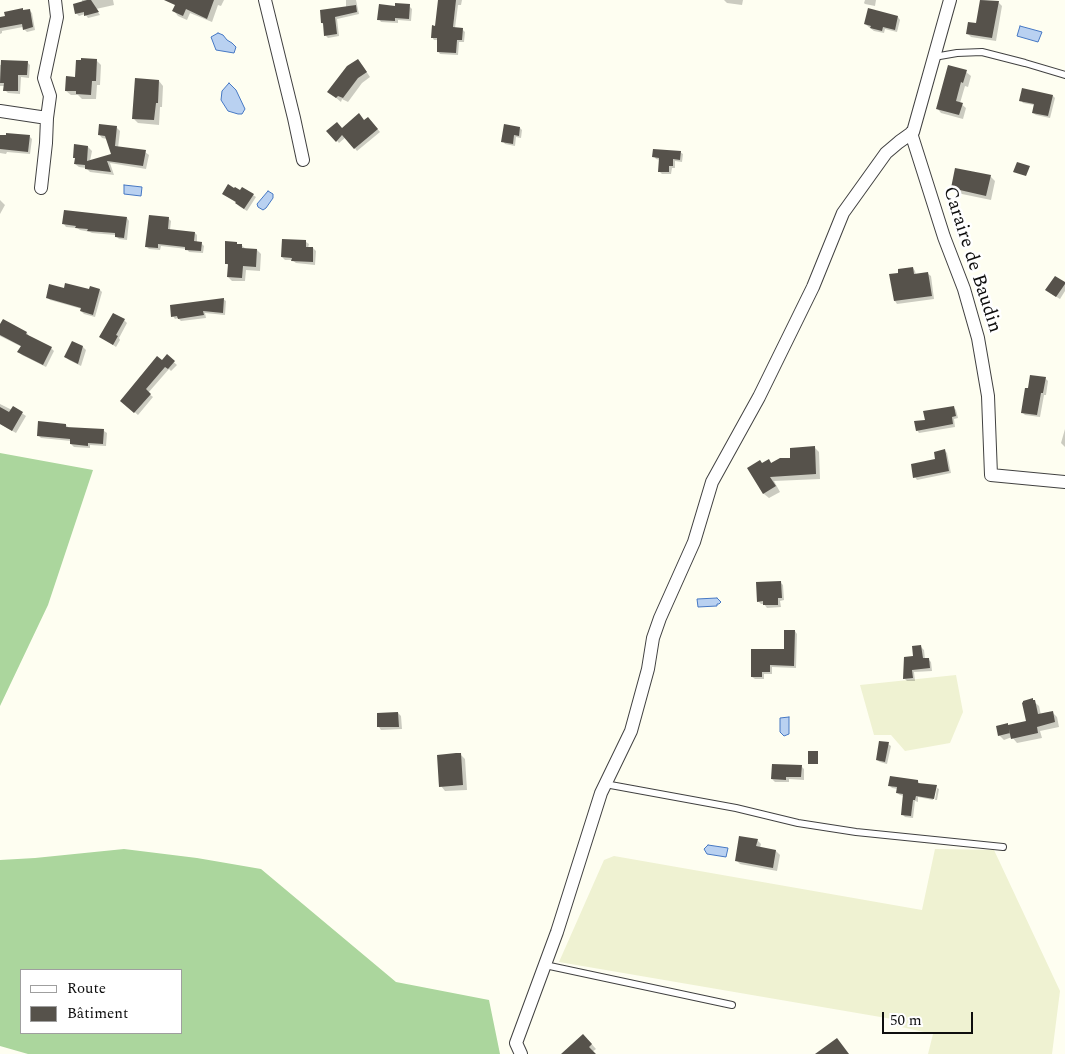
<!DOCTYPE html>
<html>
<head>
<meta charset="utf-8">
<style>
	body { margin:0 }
	#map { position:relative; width:1065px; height:1054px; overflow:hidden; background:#fefef1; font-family:Spectral,serif }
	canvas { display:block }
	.legend { position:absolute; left:20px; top:969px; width:162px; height:65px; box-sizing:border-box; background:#fff; border:1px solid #9f9f9f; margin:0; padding:6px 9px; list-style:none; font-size:15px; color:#0e0e0e }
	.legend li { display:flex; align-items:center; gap:10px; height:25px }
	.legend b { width:25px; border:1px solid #9f9f9f }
	.scale { position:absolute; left:882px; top:1012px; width:91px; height:22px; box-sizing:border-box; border:2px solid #0e0e0e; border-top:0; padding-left:6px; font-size:15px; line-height:18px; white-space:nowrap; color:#0e0e0e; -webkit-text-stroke:4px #fff; paint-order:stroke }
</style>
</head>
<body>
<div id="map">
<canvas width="1065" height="1054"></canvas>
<ul class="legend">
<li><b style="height:6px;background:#fff"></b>Route</li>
<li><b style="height:14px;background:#56524b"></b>Bâtiment</li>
</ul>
<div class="scale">50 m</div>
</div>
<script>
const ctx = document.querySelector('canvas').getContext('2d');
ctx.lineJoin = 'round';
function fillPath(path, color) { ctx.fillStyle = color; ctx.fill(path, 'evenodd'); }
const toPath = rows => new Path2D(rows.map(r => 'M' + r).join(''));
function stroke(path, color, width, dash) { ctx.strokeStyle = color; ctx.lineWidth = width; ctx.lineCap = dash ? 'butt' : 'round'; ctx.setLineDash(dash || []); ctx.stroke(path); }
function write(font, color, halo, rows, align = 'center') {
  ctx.font = font + ' Spectral,serif'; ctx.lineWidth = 5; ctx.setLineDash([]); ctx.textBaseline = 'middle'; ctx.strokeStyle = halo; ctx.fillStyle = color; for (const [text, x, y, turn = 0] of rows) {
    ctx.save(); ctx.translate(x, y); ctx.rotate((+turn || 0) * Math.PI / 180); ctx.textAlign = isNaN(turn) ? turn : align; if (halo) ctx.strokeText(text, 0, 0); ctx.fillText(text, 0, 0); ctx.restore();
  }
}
fillPath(toPath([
	[956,675,963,712,950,743,905,751,891,735,874,735,860,685],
	[935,849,994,850,1060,991,1052,1054,928,1054,933,1034,897,1026,898,1020,559,962,604,860,614,856,922,910]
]), '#eff2d2');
fillPath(toPath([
	[0,453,93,470,48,605,0,706],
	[124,849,197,858,261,869,396,982,489,1000,500,1054,28,1054,0,1046,0,860,35,858],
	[181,970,181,1033,21,1033,21,970]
]), '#abd69d');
const water = toPath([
	[1020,26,1042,32,1038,42,1017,36,1020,26],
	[218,33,223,35,227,40,232,43,236,47,234,53,216,50,211,37,218,33],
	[229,83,236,90,245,109,242,114,238,114,228,111,221,100,222,91,229,83],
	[124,185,142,187,141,196,124,194,124,185],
	[268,191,273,194,273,198,266,208,263,210,258,207,257,204,268,191],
	[717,598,721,602,719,604,717,604,717,606,698,607,697,599,717,598],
	[789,717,789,734,784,736,780,732,780,718,789,717],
	[708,845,728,848,726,857,707,854,704,849,708,845]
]);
fillPath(water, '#b9d1f1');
stroke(water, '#4678c3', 1);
fillPath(toPath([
	[82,0,113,0,114,5,96,9,100,15,88,18,85,14,79,16,76,13,82,2],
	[178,0,224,0,221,6,218,5,212,22,190,13,187,20,178,16,174,11],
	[346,0,356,0,359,14,337,19,339,36,328,38,325,35,324,25,322,23,346,8],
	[440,0,462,0,461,5,458,5,455,28,462,29,465,32,464,42,459,42,458,55,440,54,438,51,438,40,434,40,432,37,436,27],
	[724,0,743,0,742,5,727,3],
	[865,0,876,0,875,6,865,4,864,3],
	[981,0,998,2,1002,6,996,41,971,37,967,33,977,24],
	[409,6,412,9,411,21,398,20,398,23,381,22,379,19,396,7],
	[23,10,24,11,29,10,32,13,35,30,27,32,24,29,23,27,2,31,2,33,0,34,0,19],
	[898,17,900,20,897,32,885,29,884,33,874,31,865,24],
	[97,61,101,65,100,85,97,85,96,99,82,99,78,95,71,95,66,91,76,78],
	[27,62,30,65,29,78,21,77,20,94,8,93,5,90,5,86,0,86,0,65],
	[362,65,370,77,362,83,348,102,342,99,341,102,329,92],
	[966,72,971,76,968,87,965,86,960,103,966,108,963,119,941,113,937,108],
	[159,81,163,86,162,107,160,107,159,125,138,123,133,118],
	[1053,96,1055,98,1050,118,1036,115,1033,113,1034,105,1023,103,1021,100],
	[364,121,371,121,380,132,357,151,346,137,339,143,328,131,342,129],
	[116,127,120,131,118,148,145,152,149,155,146,169,110,163,114,175,90,172,86,168,79,167,75,164,76,160,74,157,88,147,92,151,90,161,113,154,107,139,102,138,99,134],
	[520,128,522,130,521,138,516,137,515,146,505,144,503,141],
	[0,136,29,136,32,139,30,154,7,152,6,154,0,153],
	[680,152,683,154,682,162,675,161,675,168,672,168,671,174,662,174,659,171,660,160,656,159,654,156],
	[990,176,995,181,991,200,957,193,952,188],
	[223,194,253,195,256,197,247,211,239,206,237,203],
	[0,200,5,205,0,214],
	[127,218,129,221,127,240,119,239,115,235,92,233,90,232,80,230,77,228,66,227,64,224],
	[168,218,171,221,170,230,195,233,197,235,197,243,201,243,204,246,203,253,189,252,187,249,161,246,160,250,149,249,146,246],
	[306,242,309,244,308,248,313,248,316,251,315,265,296,263,292,260,285,260,282,257],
	[238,245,241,245,246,249,257,250,261,254,260,271,246,270,245,281,232,281,228,277,229,266,226,263],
	[913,268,915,271,916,275,928,274,931,276,934,299,897,304,895,301,899,274],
	[1065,283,1065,291,1060,299,1050,293],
	[64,289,90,291,100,290,102,292,95,317,84,314,81,311,82,309,50,300,47,297],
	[223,299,226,301,225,315,205,313,206,318,181,321,178,318,175,319,173,316],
	[124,320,127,323,119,338,120,340,116,347,101,337],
	[0,327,27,333,29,336,29,337,51,348,54,351,46,367,22,355,19,352,22,347,0,336],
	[73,342,83,347,86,350,81,366,69,360,66,357],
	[167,356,177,365,171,371,169,369,148,393,153,397,138,415,122,401],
	[1045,378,1048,381,1046,395,1044,395,1040,417,1025,415,1022,412,1029,390],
	[0,404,12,410,14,408,26,416,16,433,0,424],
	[954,408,956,410,958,418,954,419,955,427,919,433,917,430,926,421],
	[66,425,69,428,104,431,107,433,106,446,90,445,90,448,74,447,71,444,71,441,41,438,38,435],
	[1065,429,1065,447,1061,443],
	[815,448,819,452,820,479,774,481,780,492,769,498,764,494,749,468,763,464,769,460,772,464,792,459],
	[945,451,947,453,951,473,917,480,915,477,937,460],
	[780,582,783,585,784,600,780,601,781,607,767,608,764,604,761,604,758,601],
	[795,631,797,634,796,668,772,667,772,674,764,674,764,679,755,679,752,677,785,650],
	[921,647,924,650,925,659,928,659,931,662,932,671,914,672,915,681,907,681,904,678,914,657],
	[1032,700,1039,706,1041,715,1052,712,1057,717,1059,727,1040,731,1042,738,1017,743,1012,737,1004,740,999,735,1009,726,1028,722],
	[398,713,401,716,402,729,381,730,379,727],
	[888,744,891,746,887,764,880,762,877,760],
	[460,754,465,759,467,790,445,791,441,786],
	[801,766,804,769,804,780,789,779,789,782,775,782,772,779],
	[918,781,920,784,935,787,933,800,918,797,918,802,915,801,913,818,905,817,903,815,904,796,900,795,897,793,898,789,892,788,890,786],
	[937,788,939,789,937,800,935,800],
	[757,840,761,844,760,848,776,851,780,855,777,871,740,864,736,860],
	[588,1040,596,1049,592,1052,594,1054,566,1054]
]), '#0003');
fillPath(toPath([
	[87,0,91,0,99,12,84,16,84,12,75,14,73,4],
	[164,0,214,0,207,19,186,9,183,16,172,11,175,5],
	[438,0,456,0,453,27,463,28,462,40,457,40,456,53,437,52,437,38,431,38,432,25,435,26],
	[980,0,999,1,992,38,966,34,968,22,976,23],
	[395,3,410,4,409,19,395,18,395,21,377,20,379,4,395,6],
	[356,5,357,12,335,17,337,34,324,36,323,23,321,23,320,10],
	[23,8,23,10,30,9,33,27,23,30,22,24,0,28,0,17,5,16,4,12],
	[868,8,898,16,895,30,883,27,882,31,870,28,871,26,864,24],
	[81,58,97,59,96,81,92,81,91,95,76,94,76,91,65,91,66,76,75,77,76,60,81,60],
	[358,59,367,72,358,78,343,98,338,96,336,98,327,92,347,66],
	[1,60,28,61,27,75,18,75,18,91,3,91,4,83,0,83],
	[948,65,967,70,963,83,961,82,956,101,963,103,959,115,936,109],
	[135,78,159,80,158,103,156,103,154,120,132,119],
	[1022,88,1053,95,1048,116,1032,113,1034,104,1019,101],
	[359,113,364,120,368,117,378,129,354,149,342,135,336,142,326,131,337,122,342,128],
	[99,124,117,126,115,146,146,150,143,166,107,161,111,172,85,169,85,165,74,164,75,158,73,158,74,144,88,146,87,161,111,154,105,136,98,135],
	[504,124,520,127,519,136,514,135,513,144,501,142],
	[6,133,30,135,28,152,0,149,0,135,6,135],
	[653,149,681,151,680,160,673,159,673,166,669,166,669,172,658,172,659,158,652,157],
	[1017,162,1030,166,1026,176,1013,172],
	[955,168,991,175,986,196,951,188],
	[228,184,234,188,235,187,240,190,242,187,254,194,244,209,235,203,236,202,222,194],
	[64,210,127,217,124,238,115,237,115,233,87,231,88,229,75,228,76,226,62,224],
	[149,215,169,217,168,229,195,232,194,241,202,242,201,251,185,250,185,247,158,244,158,248,145,247],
	[282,239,306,240,306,247,313,247,313,262,291,261,292,258,281,257],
	[225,241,237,242,237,244,242,244,242,248,257,249,256,267,243,266,242,278,227,277,228,264,225,264],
	[913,267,914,274,928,272,932,296,894,301,889,274,898,273,898,269],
	[1055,276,1065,282,1065,284,1056,297,1045,290],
	[65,283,89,289,90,286,100,289,93,315,80,311,81,308,46,298,49,284,64,288],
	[224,298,223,313,203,311,204,315,178,319,177,316,171,317,170,305],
	[113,313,125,319,116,335,118,336,113,345,99,337],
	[3,319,27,332,26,334,52,347,43,365,17,352,21,346,0,335,0,324],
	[72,341,83,346,78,364,64,357],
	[167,354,175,361,168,369,165,367,146,389,151,394,134,413,120,401,157,356,162,360],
	[1030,375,1046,377,1043,393,1041,393,1037,415,1021,413,1025,388,1028,388],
	[13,406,23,412,12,431,0,424,0,407,9,412],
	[954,406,956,416,952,417,953,424,916,431,914,421,925,420,923,411],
	[38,421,66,424,66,427,104,429,103,444,88,443,88,446,70,444,70,439,37,436],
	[815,446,816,474,770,477,776,486,763,494,747,468,760,460,762,463,769,459,771,463,780,458,790,458,790,448],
	[945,449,949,471,913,478,911,464,935,459,934,452],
	[781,581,782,598,778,598,778,605,763,605,763,601,757,602,756,582],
	[784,630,795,630,794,666,770,665,770,672,762,672,762,677,751,677,751,649,784,649],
	[921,645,923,658,929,658,930,668,912,670,913,678,903,679,904,657,913,656,912,646],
	[1033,698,1033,700,1035,700,1038,714,1053,711,1055,722,1037,727,1038,733,1011,739,1009,729,1010,733,998,736,996,726,1008,723,1008,725,1026,721,1022,703,1023,702,1023,701],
	[398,712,399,727,377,727,377,713],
	[879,741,889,742,885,762,876,760],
	[808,751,818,751,818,764,808,764],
	[456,753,461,753,463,785,439,787,437,755],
	[772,764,802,765,801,777,786,777,786,780,771,779],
	[890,776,918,780,918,783,937,785,934,799,916,796,915,800,913,800,911,816,901,815,903,794,896,793,897,787,888,786],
	[739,836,758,839,756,846,776,850,773,868,735,861],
	[583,1034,592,1044,589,1047,596,1054,561,1054],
	[837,1038,849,1054,815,1054]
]), '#56524b');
const service = toPath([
	[934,57,957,53,982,52,1025,63,1065,75],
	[605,784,736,808,798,823,856,832,1003,847],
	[545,965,732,1005]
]);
const minor = toPath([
	[265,0,294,118,303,160],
	[0,111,47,118],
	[911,133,944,237,964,289,978,338,988,396,991,475,1065,482],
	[41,188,46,143,47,118,50,96,44,78,57,17,55,0],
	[521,1054,516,1043,557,932,601,793,631,731,648,669,653,638,660,618,694,542,712,482,759,397,813,287,843,213,886,153,899,142,913,132,950,0]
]);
stroke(service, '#414141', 8);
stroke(minor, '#414141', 14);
stroke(service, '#fff', 6);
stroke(minor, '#fff', 12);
write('19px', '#0e0e0e', '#fff', [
	["Caraire de Baudin",971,260,72]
]);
</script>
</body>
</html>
